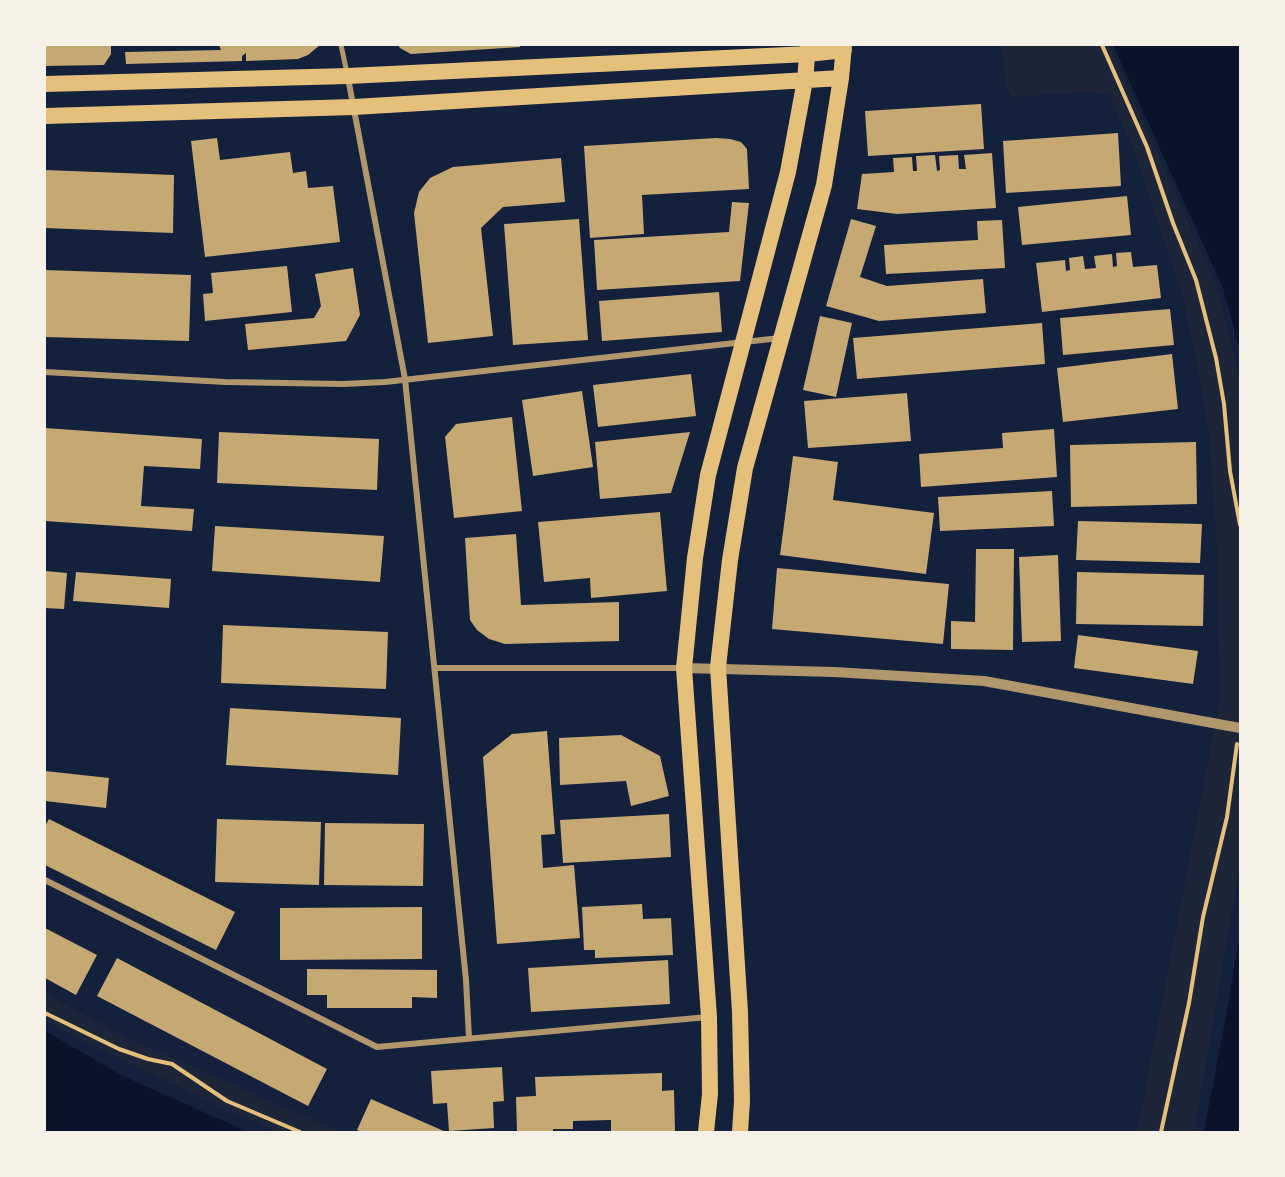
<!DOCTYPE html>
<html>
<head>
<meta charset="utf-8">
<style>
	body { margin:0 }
	#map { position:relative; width:1285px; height:1177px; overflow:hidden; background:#14213d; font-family:"Source Sans 3",sans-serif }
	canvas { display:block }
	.frame { position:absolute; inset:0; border:46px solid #f6f1e7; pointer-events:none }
</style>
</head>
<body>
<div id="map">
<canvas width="1285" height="1177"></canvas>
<div class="frame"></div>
</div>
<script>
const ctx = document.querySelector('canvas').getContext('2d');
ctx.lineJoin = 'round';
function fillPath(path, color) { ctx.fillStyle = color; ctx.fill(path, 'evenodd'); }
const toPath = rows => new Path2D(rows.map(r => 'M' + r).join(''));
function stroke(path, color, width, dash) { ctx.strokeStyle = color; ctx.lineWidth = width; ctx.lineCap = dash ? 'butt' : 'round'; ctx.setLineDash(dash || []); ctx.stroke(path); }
fillPath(toPath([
	[1002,45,1109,45,1216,284,1240,379,1240,864,1194,1132,1137,1132,1220,700,1217,548,1209,432,1196,356,1181,290,1134,150,1109,95,1090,92,1012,97,1006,86],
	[45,994,132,1040,340,1132,276,1132,222,1107,79,1039,45,1020]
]), '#1d2539');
fillPath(toPath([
	[1113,45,1240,45,1240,351,1223,288],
	[1240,931,1240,1132,1204,1132,1230,995],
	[45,1031,123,1076,248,1132,45,1132]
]), '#0b132b');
fillPath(toPath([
	[45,45,111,45,111,54,104,65,45,66],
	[219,45,320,45,308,55,298,59,246,61,246,53,242,56,242,61,126,64,125,52,221,50],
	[398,45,520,45,520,47,411,54,400,48],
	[981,104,984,149,868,156,865,111],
	[1118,133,1121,186,1006,193,1003,141],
	[217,138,220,160,290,152,293,173,306,171,308,188,333,186,340,242,205,257,191,141],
	[716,138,730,139,741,142,747,149,749,189,642,195,644,234,590,238,584,146],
	[992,153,996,208,897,214,857,209,862,174,894,172,893,158,912,157,913,171,917,171,916,156,935,155,937,171,940,170,939,156,958,155,959,169,966,169,964,155],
	[561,158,565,202,503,207,481,228,493,336,428,343,414,213,419,192,430,178,453,167],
	[45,170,174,175,173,233,45,228],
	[1127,196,1131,235,1022,245,1018,207],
	[732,202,749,203,740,281,597,290,594,240,729,232],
	[579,219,588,340,513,345,504,224],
	[851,219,876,226,860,277,887,286,983,279,986,313,879,321,826,306],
	[1002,220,1005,268,886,274,884,245,978,240,977,221],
	[1131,252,1133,267,1157,265,1161,298,1042,312,1036,263,1065,260,1066,271,1070,270,1069,258,1083,256,1085,269,1096,268,1094,256,1112,254,1113,267,1117,266,1116,253],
	[287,266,292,312,205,321,203,294,213,293,211,273],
	[353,268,360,315,346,341,248,350,245,324,314,318,321,306,315,274],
	[45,270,191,275,189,341,45,337],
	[719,292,722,332,602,341,599,301],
	[1170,309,1174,345,1063,355,1060,318],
	[820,316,852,323,836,397,803,390],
	[1042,323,1045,364,857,379,853,338],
	[1172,354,1178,409,1063,422,1057,368],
	[691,374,696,416,598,427,593,385],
	[582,391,593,467,533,476,522,400],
	[907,393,911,441,808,448,804,401],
	[512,417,522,511,454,518,445,437,456,424],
	[45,428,202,439,200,469,144,466,141,506,194,509,192,531,45,521],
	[1054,429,1057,477,921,487,919,454,1003,448,1002,433],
	[219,432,379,439,377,490,217,483],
	[690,432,671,493,600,499,595,442],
	[1196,442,1197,504,1071,507,1070,445],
	[793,456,838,462,833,500,934,513,926,574,780,555],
	[1052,491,1054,526,940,531,938,497],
	[660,512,667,591,591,598,590,578,544,582,538,522],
	[1078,521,1202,524,1200,563,1076,560],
	[215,526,384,536,380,582,212,571],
	[516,534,521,605,619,602,619,641,505,644,489,639,477,630,470,620,465,538],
	[976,549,1014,549,1013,650,951,649,951,621,975,622],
	[1058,555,1061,641,1022,642,1019,557],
	[777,568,949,584,943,644,772,629],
	[45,571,67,573,64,609,45,608],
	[76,572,171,579,169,608,73,601],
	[1077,572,1204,575,1203,626,1076,624],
	[223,625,388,632,386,689,221,683],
	[1078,635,1198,651,1193,684,1074,668],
	[230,708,401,718,398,775,226,765],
	[547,731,555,834,541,835,543,868,574,865,580,938,497,944,483,757,512,734],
	[621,735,660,756,669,796,631,806,626,781,560,785,559,738],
	[45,771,109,778,106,808,45,801],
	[669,814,671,857,563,863,560,820],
	[49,819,235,912,216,950,45,865,45,826],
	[217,819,321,822,319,885,215,882],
	[325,823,424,824,423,886,324,885],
	[642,904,643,919,671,918,673,955,595,958,595,950,584,950,582,907],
	[422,907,422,959,280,960,280,908],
	[45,928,97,955,76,995,45,978],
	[117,958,327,1069,308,1106,97,996],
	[668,960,670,1004,531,1012,528,968],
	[307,969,437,970,437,998,412,997,412,1008,327,1008,327,995,307,995],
	[502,1067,504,1101,493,1102,494,1128,449,1131,447,1103,433,1104,431,1071],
	[662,1073,662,1091,674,1090,675,1132,611,1132,611,1120,573,1121,573,1129,553,1129,553,1132,517,1132,516,1097,536,1096,535,1077],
	[371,1099,446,1132,362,1132,357,1130]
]), '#c6a872');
stroke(toPath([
	[1102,45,1147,147,1173,223,1196,280,1216,358,1224,404,1230,471,1240,525],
	[45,1013,119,1049,148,1059,172,1064,227,1101,300,1132],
	[1161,1132,1189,1003,1203,917,1227,817,1237,744]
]), '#e5c07b', 4);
stroke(toPath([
	[341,45,347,73]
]), '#b1986c', 5);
stroke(toPath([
	[348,78,405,379,466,980,469,1038],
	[45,372,225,382,343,384,385,382,780,338],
	[435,668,683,668],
	[45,880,377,1047,708,1017]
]), '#b1986c', 6);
stroke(toPath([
	[684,668,834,672,984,681,1240,728]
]), '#b1986c', 10);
stroke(toPath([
	[45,84,348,76,808,54,844,50],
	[45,116,354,107,841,78],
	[706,1132,710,1094,709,1017,684,668,695,558,708,475,788,172,805,80,808,45],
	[740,1132,742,1101,740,1012,718,667,730,560,745,468,824,185,841,78,844,45]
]), '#e5c07b', 16);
</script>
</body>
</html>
